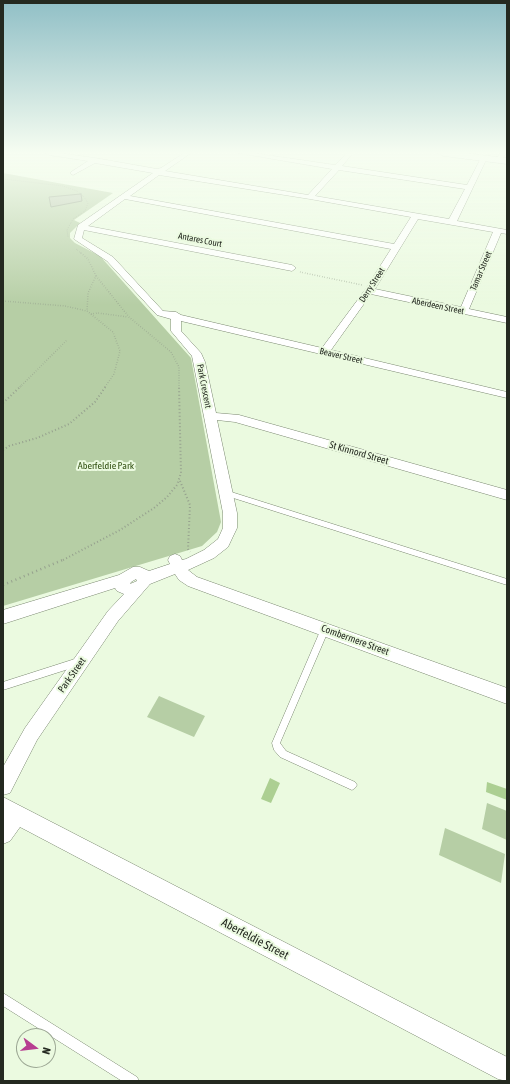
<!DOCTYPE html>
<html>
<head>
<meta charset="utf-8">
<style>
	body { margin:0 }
	#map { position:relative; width:510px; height:1084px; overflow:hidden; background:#ebfae0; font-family:"Asap Condensed",sans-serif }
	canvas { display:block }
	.frame { position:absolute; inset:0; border:4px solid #242920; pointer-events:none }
	.north { position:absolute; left:16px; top:1028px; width:40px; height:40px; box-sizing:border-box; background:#ebfae0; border:1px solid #9ba693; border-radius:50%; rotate:105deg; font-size:11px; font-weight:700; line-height:16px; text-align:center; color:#242920 }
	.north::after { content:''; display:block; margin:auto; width:14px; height:18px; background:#b73e91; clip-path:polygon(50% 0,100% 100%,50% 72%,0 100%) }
</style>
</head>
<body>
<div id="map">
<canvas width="510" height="1084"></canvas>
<div class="frame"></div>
<div class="north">N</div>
</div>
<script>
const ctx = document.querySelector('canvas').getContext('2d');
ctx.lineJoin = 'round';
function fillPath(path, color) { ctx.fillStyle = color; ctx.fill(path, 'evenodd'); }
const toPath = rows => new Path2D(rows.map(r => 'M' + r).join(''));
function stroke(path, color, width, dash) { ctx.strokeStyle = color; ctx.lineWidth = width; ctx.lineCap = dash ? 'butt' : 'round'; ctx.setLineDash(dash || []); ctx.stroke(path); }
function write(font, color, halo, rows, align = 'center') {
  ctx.font = font + ' "Asap Condensed",sans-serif'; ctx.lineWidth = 4; ctx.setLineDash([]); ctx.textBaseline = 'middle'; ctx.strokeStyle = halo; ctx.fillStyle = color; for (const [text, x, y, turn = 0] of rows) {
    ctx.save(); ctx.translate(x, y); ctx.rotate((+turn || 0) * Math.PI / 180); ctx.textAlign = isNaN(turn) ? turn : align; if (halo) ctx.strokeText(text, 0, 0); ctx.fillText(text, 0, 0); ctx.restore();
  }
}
fillPath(toPath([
	[3,173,113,193,74,220,80,223,70,233,70,238,75,243,100,256,191,358,221,522,217,532,202,546,3,606],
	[159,696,205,716,194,737,147,717],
	[487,803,507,811,507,840,482,829],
	[445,828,505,854,501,883,439,855]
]), '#b6cea5');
fillPath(toPath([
	[270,778,280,783,271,803,261,799],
	[487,782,507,789,507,800,486,792]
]), '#accf92');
const building = toPath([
	[81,194,82,201,51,207,49,197,81,194]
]);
fillPath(building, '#b4c2a9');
stroke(building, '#8a9880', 1);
const lane = toPath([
	[224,491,228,491,507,579,507,585,224,495,223,493,224,491],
	[325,626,328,627,329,629,280,743,286,751,355,782,357,785,355,788,352,790,280,757,274,750,272,743,321,629,322,627,325,626],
	[78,658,81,659,82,662,81,665,3,690,3,682,78,658],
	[3,993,137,1077,139,1081,122,1081,3,1006,3,993]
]);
const street = toPath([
	[46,153,60,153,95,158,157,169,161,168,184,153,191,153,165,171,308,195,332,169,238,153,253,153,335,165,347,153,353,153,342,166,467,185,481,158,486,157,487,158,457,221,507,230,507,234,501,233,469,309,507,317,507,323,371,294,331,350,507,392,507,398,181,321,181,331,201,353,205,362,216,413,239,415,507,490,507,500,235,422,217,420,237,513,237,528,228,547,214,558,188,570,197,577,507,688,507,704,188,586,179,580,175,574,150,584,118,621,37,740,10,793,3,795,3,767,25,728,108,611,124,594,117,591,115,588,3,624,3,610,119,575,133,567,140,567,149,571,170,564,168,560,170,556,175,554,180,556,182,560,186,559,204,550,218,539,223,528,223,513,192,356,171,331,171,319,157,315,107,261,74,239,78,225,153,173,95,163,73,175,71,174,71,172,88,161,49,155,46,153],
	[339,170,465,189,449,219,315,196,339,170],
	[159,175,310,199,411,217,394,244,130,196,159,175],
	[125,199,391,249,365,290,322,348,181,315,176,312,163,311,113,257,82,238,84,230,292,271,296,268,292,265,88,226,125,199],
	[418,219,493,232,461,307,375,289,418,219],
	[136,579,137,581,130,584,131,582,136,579],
	[500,153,506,153,501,161,499,162,496,160,500,153],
	[3,797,507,1057,507,1081,498,1079,20,827,10,841,3,844,3,797]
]);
const secondary = toPath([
	[438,153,464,153,507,158,507,164,443,156,438,153]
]);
stroke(lane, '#7b8871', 1);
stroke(street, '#7b8871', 1);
stroke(secondary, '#7b8871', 1);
stroke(toPath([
	[426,153,434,154],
	[3,179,63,186,77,191,84,197,88,203,85,211,73,219,67,230,68,237],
	[76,249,82,254]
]), '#96a18e', 1, [0.5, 1.5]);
stroke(toPath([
	[81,253,88,259,96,276,88,293,87,311,113,332,120,351,114,374,105,387],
	[300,272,362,285],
	[96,276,129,317,171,352,179,367,179,387],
	[3,301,65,306,87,311],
	[91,314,98,313,128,317],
	[20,387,67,340]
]), '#96a18e', 1.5, [0.5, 2]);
stroke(toPath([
	[3,403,21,386],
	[3,450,9,446,37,438,69,424,95,402,106,386],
	[180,481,190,505,188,549,190,552],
	[63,560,120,530,154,508,167,497,177,485,181,473,179,386]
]), '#96a18e', 2, [1, 2.5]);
stroke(toPath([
	[3,585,65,559]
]), '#96a18e', 2.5, [1, 3.5]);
fillPath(lane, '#fff');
fillPath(street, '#fff');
fillPath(secondary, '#fff');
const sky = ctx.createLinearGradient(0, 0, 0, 305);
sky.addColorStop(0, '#90bfc6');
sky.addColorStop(0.5, '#f6fdf1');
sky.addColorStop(1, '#f6fdf100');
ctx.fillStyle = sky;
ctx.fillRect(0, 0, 510, 305);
write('9px', '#242920', '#ebfae0', [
	["Antares Court",200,240,11],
	["Tamar Street",481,271,-67],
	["Derry Street",372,285,-57],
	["Aberdeen Street",438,306,12],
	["Beaver Street",341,356,13],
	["Park Crescent",204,386,79]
]);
write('10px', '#242920', '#ebfae0', [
	["St Kinnord Street",359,453,16],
	["Combermere Street",355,640,20],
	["Park Street",72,675,-55]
]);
write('10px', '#335213', '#ebfae0', [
	["Aberfeldie Park",106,466]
]);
write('12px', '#242920', '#ebfae0', [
	["Aberfeldie Street",255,939,28]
]);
</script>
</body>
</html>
